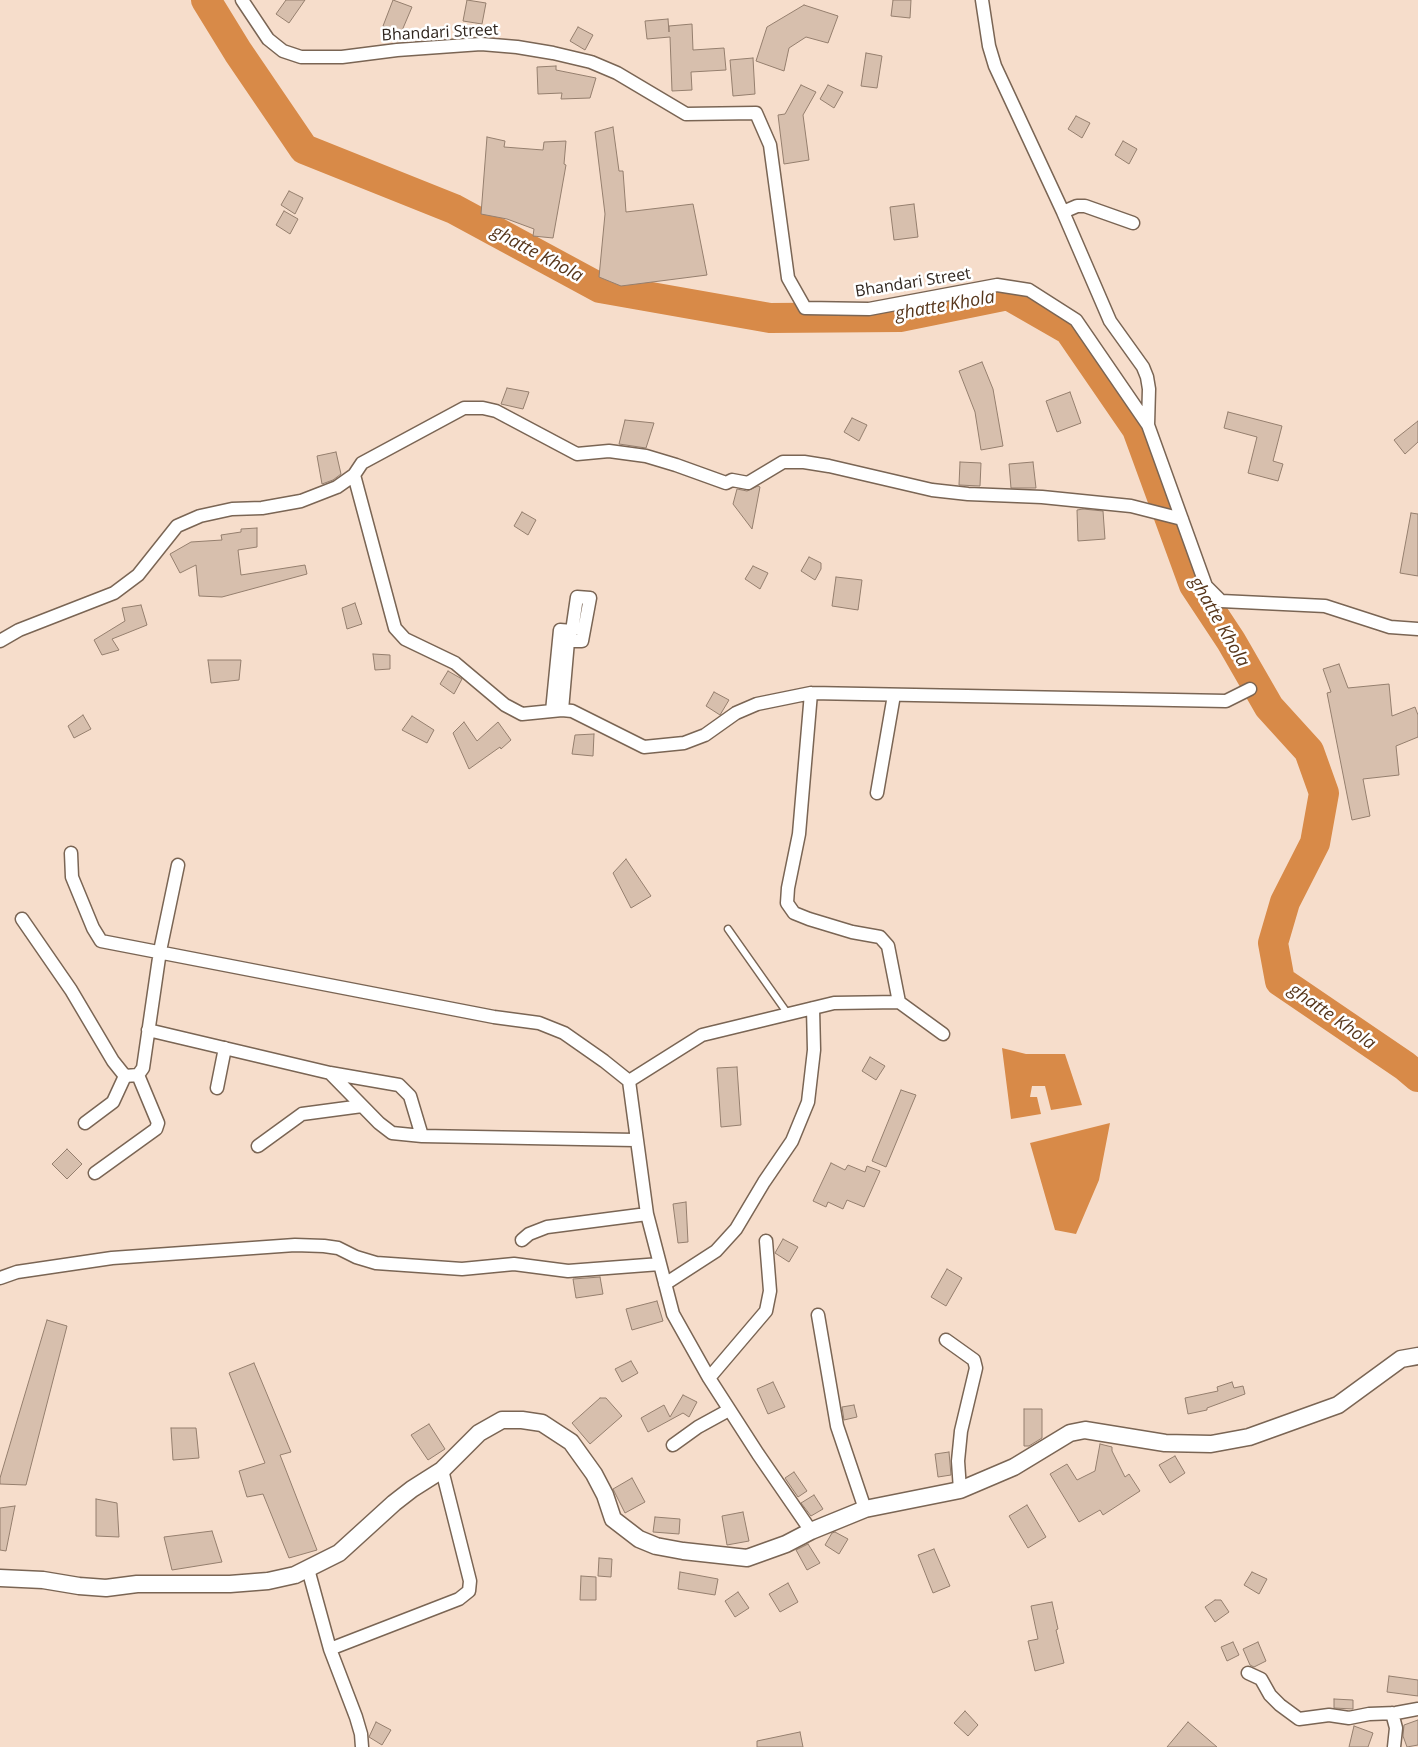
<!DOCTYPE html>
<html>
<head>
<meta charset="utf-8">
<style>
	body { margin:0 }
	canvas { display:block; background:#f6ddcb }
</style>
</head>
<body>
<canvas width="1418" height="1747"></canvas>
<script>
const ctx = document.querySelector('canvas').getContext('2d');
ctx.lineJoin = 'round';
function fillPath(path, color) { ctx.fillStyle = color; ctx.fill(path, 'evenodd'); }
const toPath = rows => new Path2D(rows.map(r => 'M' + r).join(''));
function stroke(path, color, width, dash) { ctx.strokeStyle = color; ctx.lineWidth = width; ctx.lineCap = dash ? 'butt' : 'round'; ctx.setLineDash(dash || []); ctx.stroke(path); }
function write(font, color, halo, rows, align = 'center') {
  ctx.font = font + ' "Open Sans",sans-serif'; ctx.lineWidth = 5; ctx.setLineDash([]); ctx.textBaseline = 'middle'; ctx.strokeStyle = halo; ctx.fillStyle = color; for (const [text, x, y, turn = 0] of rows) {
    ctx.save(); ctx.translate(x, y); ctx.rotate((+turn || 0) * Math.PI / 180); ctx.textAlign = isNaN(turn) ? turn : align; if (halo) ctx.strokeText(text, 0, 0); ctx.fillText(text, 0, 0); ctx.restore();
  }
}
fillPath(toPath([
	[1002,1048,1026,1054,1065,1054,1082,1105,1051,1110,1045,1086,1032,1086,1030,1097,1037,1097,1041,1114,1011,1119],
	[1110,1123,1099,1180,1076,1234,1055,1230,1030,1143]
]), '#d88a48');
stroke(toPath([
	[206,0,238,52,304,149,454,209,600,288,770,318,900,317,1008,295,1069,330,1137,429,1194,585,1231,641,1269,707,1309,751,1324,793,1315,843,1285,902,1273,943,1280,981,1405,1066,1418,1077]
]), '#d88a48', 30);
const building = toPath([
	[286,0,305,0,289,23,276,14,286,0],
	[393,0,412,7,401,33,383,26,393,0],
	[467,0,486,3,482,24,463,21,467,0],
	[893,0,911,0,910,18,891,16,893,0],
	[804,5,838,16,828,43,806,37,789,48,784,71,756,61,767,27,804,5],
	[668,19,669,32,669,26,692,24,693,50,724,48,726,70,691,72,692,90,672,91,670,37,647,39,645,21,668,19],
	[578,27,593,35,585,50,570,41,578,27],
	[866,53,882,56,877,88,861,86,866,53],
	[753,58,755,94,733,96,730,60,753,58],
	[556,66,556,70,596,78,590,98,561,99,562,93,538,94,537,67,556,66],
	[801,85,816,92,803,115,809,160,784,164,778,115,785,114,801,85],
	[828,85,843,92,834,108,820,99,828,85],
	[1076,116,1090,123,1082,138,1068,129,1076,116],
	[613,127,619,171,623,171,626,212,693,204,707,275,621,286,599,277,605,214,595,132,613,127],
	[487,137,505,141,504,147,543,150,544,142,566,141,564,164,566,165,553,238,533,236,534,229,507,219,481,214,487,137],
	[1123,141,1137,149,1129,164,1115,155,1123,141],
	[289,191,303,198,295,214,281,205,289,191],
	[914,204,918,237,894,240,890,207,914,204],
	[284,211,298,219,290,234,276,225,284,211],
	[982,362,993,389,1003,446,981,450,975,412,959,371,982,362],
	[507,388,529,392,523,409,501,404,507,388],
	[1070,392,1081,423,1057,432,1046,401,1070,392],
	[1228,412,1282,426,1273,461,1283,464,1278,481,1248,473,1257,437,1224,428,1228,412],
	[852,418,867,425,859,441,844,432,852,418],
	[625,420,654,423,646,448,619,444,625,420],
	[1418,421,1418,442,1405,454,1394,440,1418,421],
	[336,452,341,474,333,480,322,484,317,456,336,452],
	[960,462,981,463,980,486,959,485,960,462],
	[1033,462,1036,488,1011,488,1009,464,1033,462],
	[758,486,760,487,752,529,733,504,737,489,747,491,758,486],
	[1083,509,1103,511,1105,539,1078,541,1077,510,1083,509],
	[522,512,536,520,528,535,514,526,522,512],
	[1411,513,1418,514,1418,576,1400,573,1411,513],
	[257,528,257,547,238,550,241,575,305,565,307,574,222,597,199,596,196,565,180,573,170,554,191,542,222,540,221,535,241,532,241,529,257,528],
	[809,557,821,563,821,569,815,580,801,571,809,557],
	[753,566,768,573,760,589,745,579,753,566],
	[836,577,862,580,858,610,832,606,836,577],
	[355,603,362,624,347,629,342,608,355,603],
	[141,605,147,625,112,639,119,650,102,655,94,640,125,621,122,608,141,605],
	[373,654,390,655,390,669,375,670,373,654],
	[208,660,241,660,239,680,211,683,208,660],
	[1339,664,1348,688,1389,684,1392,716,1415,707,1418,715,1418,737,1396,746,1399,775,1363,779,1370,816,1352,820,1327,693,1331,692,1323,669,1339,664],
	[448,671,462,679,454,694,440,684,448,671],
	[714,692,729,700,720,715,706,706,714,692],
	[83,715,91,729,74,738,68,726,83,715],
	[412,716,434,730,427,743,402,730,412,716],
	[464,722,477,741,498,722,511,740,501,749,500,747,469,769,453,733,464,722],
	[594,734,593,756,572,754,575,735,594,734],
	[626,859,651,896,631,908,613,873,626,859],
	[870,1057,885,1066,876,1080,862,1071,870,1057],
	[737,1067,741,1125,721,1127,717,1068,737,1067],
	[901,1090,916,1095,886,1167,872,1161,901,1090],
	[67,1149,82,1164,67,1179,52,1164,67,1149],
	[831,1163,845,1170,848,1165,865,1172,867,1166,880,1171,864,1207,847,1200,843,1209,828,1202,826,1207,813,1201,831,1163],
	[686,1202,688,1242,678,1243,673,1204,686,1202],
	[783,1239,798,1247,789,1262,775,1253,783,1239],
	[947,1269,962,1278,946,1306,931,1297,947,1269],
	[600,1277,603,1294,576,1298,573,1279,600,1277],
	[657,1301,663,1321,632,1330,626,1309,657,1301],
	[47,1320,67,1326,26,1485,0,1484,0,1478,47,1320],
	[631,1361,638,1373,622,1382,615,1369,631,1361],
	[254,1363,291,1452,280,1455,317,1550,289,1558,263,1494,247,1497,239,1471,265,1463,229,1373,254,1363],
	[773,1382,785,1407,768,1414,757,1389,773,1382],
	[1232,1382,1234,1388,1243,1386,1245,1394,1207,1408,1207,1410,1188,1414,1185,1398,1218,1391,1217,1387,1232,1382],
	[683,1395,697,1402,689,1417,683,1413,648,1432,641,1418,664,1405,670,1417,683,1395],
	[600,1398,606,1398,622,1416,590,1444,572,1423,600,1398],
	[854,1405,857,1417,844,1420,842,1407,854,1405],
	[1024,1409,1042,1409,1042,1438,1029,1446,1024,1446,1024,1409],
	[429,1424,445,1449,428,1460,411,1435,429,1424],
	[171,1428,196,1428,199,1458,173,1460,171,1428],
	[1100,1444,1112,1447,1112,1451,1125,1477,1129,1474,1140,1491,1103,1515,1100,1510,1079,1522,1050,1474,1067,1464,1077,1480,1095,1471,1100,1444],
	[949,1452,951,1475,938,1477,935,1454,949,1452],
	[1175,1456,1185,1473,1170,1483,1159,1465,1175,1456],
	[794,1472,807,1491,798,1497,785,1478,794,1472],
	[632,1478,645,1502,625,1513,613,1489,632,1478],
	[814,1495,823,1509,811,1516,801,1503,814,1495],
	[96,1499,117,1503,119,1537,96,1536,96,1499],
	[1027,1505,1046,1537,1028,1548,1009,1516,1027,1505],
	[15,1506,6,1551,0,1550,0,1508,15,1506],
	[743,1512,749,1541,727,1545,722,1516,743,1512],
	[655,1517,680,1519,679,1534,653,1532,655,1517],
	[212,1531,222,1562,172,1570,164,1537,212,1531],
	[835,1532,848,1539,839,1554,825,1545,832,1533,835,1532],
	[808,1544,820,1563,807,1570,796,1550,808,1544],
	[934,1549,950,1586,933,1593,918,1555,934,1549],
	[599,1558,612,1559,611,1577,598,1576,599,1558],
	[680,1572,718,1579,715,1595,678,1589,680,1572],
	[1252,1572,1267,1579,1259,1594,1244,1585,1252,1572],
	[581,1576,596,1577,596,1600,580,1600,581,1576],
	[788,1583,798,1602,780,1612,769,1594,788,1583],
	[738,1592,749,1608,735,1617,725,1601,738,1592],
	[1215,1600,1221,1600,1229,1612,1215,1622,1205,1607,1215,1600],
	[1052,1602,1058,1629,1056,1630,1064,1663,1035,1671,1028,1641,1038,1639,1031,1606,1052,1602],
	[1233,1642,1239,1655,1227,1661,1221,1647,1233,1642],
	[1258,1642,1266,1661,1254,1667,1250,1665,1243,1649,1258,1642],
	[1389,1676,1418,1680,1418,1696,1387,1692,1389,1676],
	[1334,1699,1353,1700,1353,1709,1334,1708,1334,1699],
	[965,1711,978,1725,968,1736,954,1723,965,1711],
	[1418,1720,1418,1745,1407,1747,1403,1736,1404,1725,1418,1720],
	[376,1722,391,1730,382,1745,369,1737,376,1722],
	[1188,1722,1217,1747,1167,1747,1188,1722],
	[1354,1726,1373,1733,1368,1747,1349,1747,1354,1726],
	[800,1732,803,1747,757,1747,757,1741,800,1732]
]);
fillPath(building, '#d7bfad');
stroke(building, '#957f6e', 1);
const service = toPath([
	[728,929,788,1014]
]);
const minor = toPath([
	[242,0,268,39,283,51,301,57,342,57,397,50,481,44,517,47,553,53,591,62,617,73,686,114,756,113,770,145,788,278,805,308,869,309,997,285,1029,290,1076,320,1148,425,1206,586,1221,601,1325,606,1390,627,1418,629],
	[982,0,989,46,995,66,1063,212,1110,321,1143,367,1147,377,1149,389,1148,425],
	[1063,212,1077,206,1085,206,1133,223],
	[354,475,395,628,405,639,455,663,505,705,522,714,562,710,572,711,644,747,684,743,705,735,736,713,757,704,811,693,1226,701,1250,689],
	[0,641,19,630,114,593,138,575,177,526,200,516,232,509,262,508,301,501,337,487,354,475,362,463,464,408,483,408,496,411,577,454,609,451,646,456,676,465,726,483,732,480,748,483,783,462,804,462,829,466,932,490,968,494,1042,497,1131,506,1182,519],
	[811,693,799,834,788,888,787,903,794,913,809,919,852,932,880,937,888,946,899,1002],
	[552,711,560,630,572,631,577,597,590,598,582,641,568,641,562,710],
	[877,793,894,695],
	[71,853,72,877,93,928,101,941,494,1017,539,1023,564,1033,604,1061,629,1081,647,1214,673,1314,709,1378,758,1454,811,1531],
	[22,919,71,990,113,1061,125,1076],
	[148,1030,330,1073,399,1085,410,1096,422,1136],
	[330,1073,379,1123,392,1133,422,1136,635,1140],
	[125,1076,138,1075,143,1068,160,951,178,865],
	[629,1081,702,1035,834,1003,899,1002,943,1034],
	[217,1088,225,1048],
	[85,1123,113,1102,125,1076],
	[258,1146,302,1114,362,1106],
	[95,1173,156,1129,158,1123,138,1075],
	[522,1240,529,1234,547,1227,647,1214],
	[0,1278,17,1272,112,1258,295,1245,324,1246,338,1248,356,1257,376,1263,462,1269,514,1264,568,1271,660,1264],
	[665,1284,716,1251,736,1229,764,1182,792,1141,808,1102,814,1050,813,1008],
	[818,1315,837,1426,865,1509],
	[946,1340,974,1360,976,1368,961,1431,958,1461,960,1490],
	[709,1378,766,1311,770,1291,766,1241],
	[673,1445,698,1427,729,1410],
	[308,1569,330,1649,356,1717,361,1734,362,1747],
	[330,1649,459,1599,469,1591,470,1581,442,1470],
	[1248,1673,1261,1679,1270,1695,1280,1705,1299,1719,1329,1715,1349,1718,1369,1714,1396,1713,1418,1709],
	[1392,1713,1396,1728,1394,1747]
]);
const tertiary = toPath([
	[0,1578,43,1580,79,1586,106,1588,137,1584,230,1584,268,1581,295,1575,339,1553,394,1503,412,1489,442,1470,479,1433,502,1420,522,1420,542,1423,571,1442,594,1474,605,1495,613,1519,639,1539,656,1546,683,1551,747,1558,786,1544,811,1531,865,1509,960,1490,1014,1467,1070,1433,1085,1430,1165,1443,1211,1444,1249,1437,1338,1405,1401,1359,1418,1356]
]);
stroke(service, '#7a6554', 9);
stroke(minor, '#7a6554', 15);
stroke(tertiary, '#7a6554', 19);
stroke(service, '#fff', 6);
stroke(minor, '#fff', 12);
stroke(tertiary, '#fff', 16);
write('16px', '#2f251e', '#fff', [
	["Bhandari Street",440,33,-3],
	["Bhandari Street",913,283,-9]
]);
write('italic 18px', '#57361b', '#fff', [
	["ghatte Khola",537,254,28],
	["ghatte Khola",945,306,-10],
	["ghatte Khola",1219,622,60],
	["ghatte Khola",1332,1017,35]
]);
</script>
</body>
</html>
